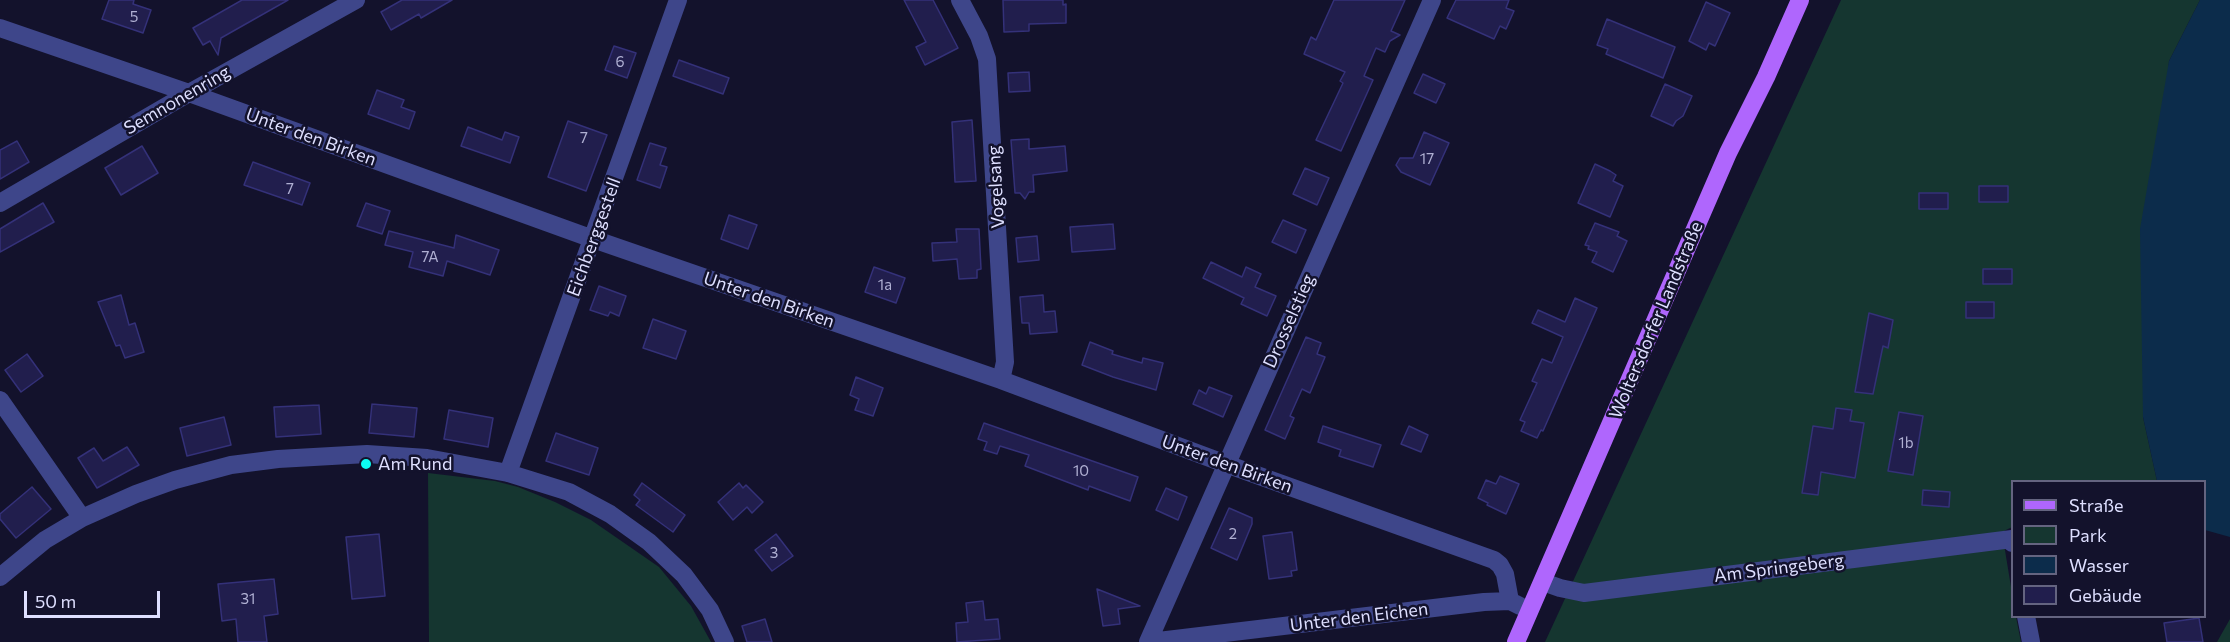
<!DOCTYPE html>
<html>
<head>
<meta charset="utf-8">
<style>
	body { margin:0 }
	#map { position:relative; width:2230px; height:642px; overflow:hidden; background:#13122c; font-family:Commissioner,sans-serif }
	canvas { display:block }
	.legend { position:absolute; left:2011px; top:480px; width:195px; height:138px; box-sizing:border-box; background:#13122c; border:2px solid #646480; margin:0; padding:8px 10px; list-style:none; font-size:18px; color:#dedfff }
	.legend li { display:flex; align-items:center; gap:12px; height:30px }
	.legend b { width:30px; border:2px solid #646480 }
	.scale { position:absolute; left:24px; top:591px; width:136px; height:27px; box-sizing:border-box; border:3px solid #dedfff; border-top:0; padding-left:8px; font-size:18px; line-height:21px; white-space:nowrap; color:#dedfff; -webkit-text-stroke:4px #13122c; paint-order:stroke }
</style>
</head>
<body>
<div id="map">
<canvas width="2230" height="642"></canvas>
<ul class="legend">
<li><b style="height:8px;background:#af66fd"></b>Straße</li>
<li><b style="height:16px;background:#153630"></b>Park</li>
<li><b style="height:16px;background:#0c2c4b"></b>Wasser</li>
<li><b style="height:16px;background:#211e4d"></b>Gebäude</li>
</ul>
<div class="scale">50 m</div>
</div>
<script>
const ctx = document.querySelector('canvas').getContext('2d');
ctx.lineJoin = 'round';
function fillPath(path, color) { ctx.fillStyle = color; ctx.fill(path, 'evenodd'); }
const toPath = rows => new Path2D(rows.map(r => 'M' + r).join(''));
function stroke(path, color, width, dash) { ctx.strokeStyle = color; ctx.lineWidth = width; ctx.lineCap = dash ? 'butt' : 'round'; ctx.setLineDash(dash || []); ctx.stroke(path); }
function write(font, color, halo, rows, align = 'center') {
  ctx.font = font + ' Commissioner,sans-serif'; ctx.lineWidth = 5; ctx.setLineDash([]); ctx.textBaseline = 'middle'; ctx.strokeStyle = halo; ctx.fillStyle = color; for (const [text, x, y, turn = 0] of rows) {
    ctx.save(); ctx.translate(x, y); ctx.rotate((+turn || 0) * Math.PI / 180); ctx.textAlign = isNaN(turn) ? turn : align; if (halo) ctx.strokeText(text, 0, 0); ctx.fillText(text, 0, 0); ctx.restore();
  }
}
fillPath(toPath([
	[1841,0,2200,0,2169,61,2143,417,2157,481,2012,482,2012,527,2002,532,2012,593,2012,616,2016,617,2021,642,1545,642],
	[428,473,495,481,518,487,555,502,591,520,659,567,691,606,711,642,429,642],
	[2230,619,2230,642,2217,642]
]), '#153630');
fillPath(toPath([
	[2200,0,2230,0,2230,537,2205,530,2204,482,2157,481,2143,417,2140,229,2169,61]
]), '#0c2c4b');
const building = toPath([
	[109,0,134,0,133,4,151,10,143,33,102,19,109,0],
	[242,0,288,0,221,38,218,55,210,41,203,45,193,28,242,0],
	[402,0,452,0,421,18,419,14,391,30,381,12,402,0],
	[904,0,933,0,958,48,925,65,916,47,926,42,904,0],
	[1003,0,1063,0,1063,5,1066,4,1066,23,1029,24,1029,31,1004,32,1003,0],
	[1334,0,1405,0,1391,31,1400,35,1390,41,1385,52,1376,48,1364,76,1373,80,1341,151,1316,140,1343,83,1340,81,1345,72,1304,54,1311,37,1316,40,1334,0],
	[1456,0,1509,0,1506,8,1514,11,1506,29,1500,26,1494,39,1447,18,1456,0],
	[1706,2,1730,13,1715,46,1709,43,1706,50,1689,41,1706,2],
	[1607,19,1675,47,1663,78,1606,54,1608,49,1597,45,1607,19],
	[614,46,636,53,627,78,605,70,614,46],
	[679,60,729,78,723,94,673,76,679,60],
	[1029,72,1030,91,1009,92,1008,73,1029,72],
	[1423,74,1445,84,1436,103,1414,93,1423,74],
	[1665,84,1692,96,1683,116,1676,121,1673,126,1651,116,1665,84],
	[377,90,404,100,401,107,415,112,409,129,368,114,377,90],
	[972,120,976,181,955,182,952,122,972,120],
	[568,121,607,135,586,191,548,177,568,121],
	[468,127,502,140,505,132,519,137,510,163,461,146,468,127],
	[1424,132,1449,143,1430,185,1401,172,1396,165,1400,158,1413,158,1424,132],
	[1029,139,1029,149,1065,146,1067,171,1033,175,1034,192,1029,192,1025,199,1020,193,1015,193,1011,140,1029,139],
	[17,141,29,162,0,179,0,150,17,141],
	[650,143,666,148,660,165,667,167,660,188,637,180,650,143],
	[142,146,158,173,121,195,105,168,142,146],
	[253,162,310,183,302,205,244,185,253,162],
	[1595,164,1610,171,1616,175,1613,181,1623,186,1610,217,1578,203,1595,164],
	[1305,168,1329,178,1317,205,1293,194,1305,168],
	[1979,186,2008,186,2008,202,1979,202,1979,186],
	[1919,193,1948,193,1948,209,1919,209,1919,193],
	[43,203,54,222,0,252,0,229,43,203],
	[366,203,390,211,382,234,357,226,366,203],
	[729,215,757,225,748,249,721,239,729,215],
	[1283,220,1306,230,1296,253,1272,242,1283,220],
	[1595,223,1619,232,1617,236,1627,241,1613,272,1592,262,1597,252,1588,249,1589,246,1585,245,1595,223],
	[1113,224,1115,249,1072,252,1070,227,1113,224],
	[956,229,979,229,981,269,977,270,977,278,959,279,957,259,933,261,932,243,957,242,956,229],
	[389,231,454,248,456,235,499,250,490,275,447,261,443,276,409,267,413,252,385,245,389,231],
	[1037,236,1039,260,1018,262,1016,238,1037,236],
	[1211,262,1242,277,1246,267,1261,274,1255,287,1276,296,1267,316,1241,304,1244,298,1203,278,1211,262],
	[874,267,905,278,896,303,865,292,874,267],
	[1983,269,2012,269,2012,284,1983,284,1983,269],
	[599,286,626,296,619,316,610,312,608,316,590,310,599,286],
	[121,295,129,325,135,323,144,352,125,358,120,345,116,346,98,302,121,295],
	[1043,295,1044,312,1055,311,1057,332,1030,334,1029,323,1022,323,1020,297,1043,295],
	[1575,298,1597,308,1543,431,1541,430,1537,438,1521,431,1525,422,1520,420,1537,383,1532,381,1542,359,1552,363,1563,337,1532,323,1538,310,1565,322,1575,298],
	[1966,302,1994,302,1994,318,1966,318,1966,302],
	[1869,313,1893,320,1888,348,1883,346,1873,394,1855,392,1869,313],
	[653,319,686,331,676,359,643,348,653,319],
	[1306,337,1321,343,1317,354,1325,357,1310,393,1302,389,1290,416,1294,418,1285,439,1265,430,1306,337],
	[1090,342,1113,351,1112,354,1142,363,1143,358,1163,363,1156,390,1113,377,1082,365,1090,342],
	[27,354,43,376,21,392,5,370,27,354],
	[856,377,883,388,873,416,855,410,859,399,850,395,856,377],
	[1209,387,1232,396,1223,417,1193,404,1199,390,1206,394,1209,387],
	[372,404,417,408,414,437,369,433,372,404],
	[319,405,321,434,276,437,274,407,319,405],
	[1836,408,1852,410,1850,421,1864,423,1855,478,1821,472,1818,495,1802,493,1813,426,1833,429,1836,408],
	[449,410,493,418,488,447,444,439,449,410],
	[1899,412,1923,416,1913,475,1888,471,1899,412],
	[224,417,231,445,187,456,180,428,224,417],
	[984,423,1138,477,1130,501,1089,486,1088,490,1025,466,1029,455,1000,446,997,454,984,450,987,442,978,439,984,423],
	[1323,426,1381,445,1373,467,1339,456,1341,450,1318,442,1323,426],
	[1409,426,1428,435,1421,452,1401,444,1409,426],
	[556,433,598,448,589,475,546,461,556,433],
	[127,447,139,465,97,488,78,458,94,448,103,461,127,447],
	[1500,476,1519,484,1506,514,1487,505,1488,503,1478,498,1486,480,1496,484,1500,476],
	[642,483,685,515,673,532,636,505,640,500,634,495,642,483],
	[739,483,743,488,746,485,763,502,752,513,747,507,733,520,718,502,739,483],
	[32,487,51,509,16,538,0,519,0,514,32,487],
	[1166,488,1187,497,1178,520,1156,510,1166,488],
	[1923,490,1950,492,1949,507,1922,505,1923,490],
	[1229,508,1252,518,1252,524,1237,560,1211,548,1229,508],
	[1292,532,1297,570,1291,571,1292,576,1269,579,1263,536,1292,532],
	[379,534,385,596,352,599,346,537,379,534],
	[776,534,793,556,772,571,755,550,776,534],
	[274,579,278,614,264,616,267,642,238,642,236,619,222,621,218,584,274,579],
	[1097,589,1140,606,1118,609,1120,624,1103,626,1097,589],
	[983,601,985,620,998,619,1000,639,957,642,956,623,968,622,966,603,983,601],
	[2199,618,2203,642,2167,642,2164,623,2199,618],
	[765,619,772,642,747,642,742,626,765,619]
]);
fillPath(building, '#211e4d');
stroke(building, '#343179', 1.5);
stroke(toPath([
	[960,0,979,36,987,59,1005,362,1001,380],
	[0,28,189,93,593,239,1001,380,1226,464,1494,560,1500,565,1505,574,1510,601],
	[0,203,189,93,356,0],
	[0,400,82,518],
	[508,473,678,0],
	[0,577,45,540,82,518,136,494,175,480,231,465,278,459,367,454,427,458,508,473,569,492,610,514,649,542,684,575,710,610,725,642],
	[1543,582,1560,588,1584,593,2012,539,2012,543],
	[2026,616,2031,642],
	[1148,642,1432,0],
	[1150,642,1484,602,1510,601,1520,606]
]), '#3e468a', 18);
stroke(toPath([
	[1516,642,1728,153,1766,77,1800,0]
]), '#af66fd', 18);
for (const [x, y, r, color] of [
	[366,464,6,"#0cfcf1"]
]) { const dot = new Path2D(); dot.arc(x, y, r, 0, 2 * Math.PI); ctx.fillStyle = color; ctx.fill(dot); stroke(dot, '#13122c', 2); }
write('15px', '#afafd2', null, [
	["5",134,17],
	["6",620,62],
	["7",584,138],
	["17",1427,159],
	["7",290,189],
	["7A",430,257],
	["1a",885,285],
	["1b",1906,443],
	["10",1081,471],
	["2",1233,534],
	["3",774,553],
	["31",248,599]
]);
write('18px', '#dedfff', '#13122c', [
	["Semnonenring",177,100,-30],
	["Unter den Birken",311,137,20],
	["Vogelsang",996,187,-93],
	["Eichberggestell",594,237,-70],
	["Unter den Birken",769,300,19],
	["Woltersdorfer Landstraße",1656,320,-67],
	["Drosselstieg",1289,321,-66],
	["Unter den Birken",1227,464,20],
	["Am Springeberg",1779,568,-7],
	["Unter den Eichen",1359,617,-7]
]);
write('18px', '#dedfff', '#13122c', [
	["Am Rund",378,464]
], 'left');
</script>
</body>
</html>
